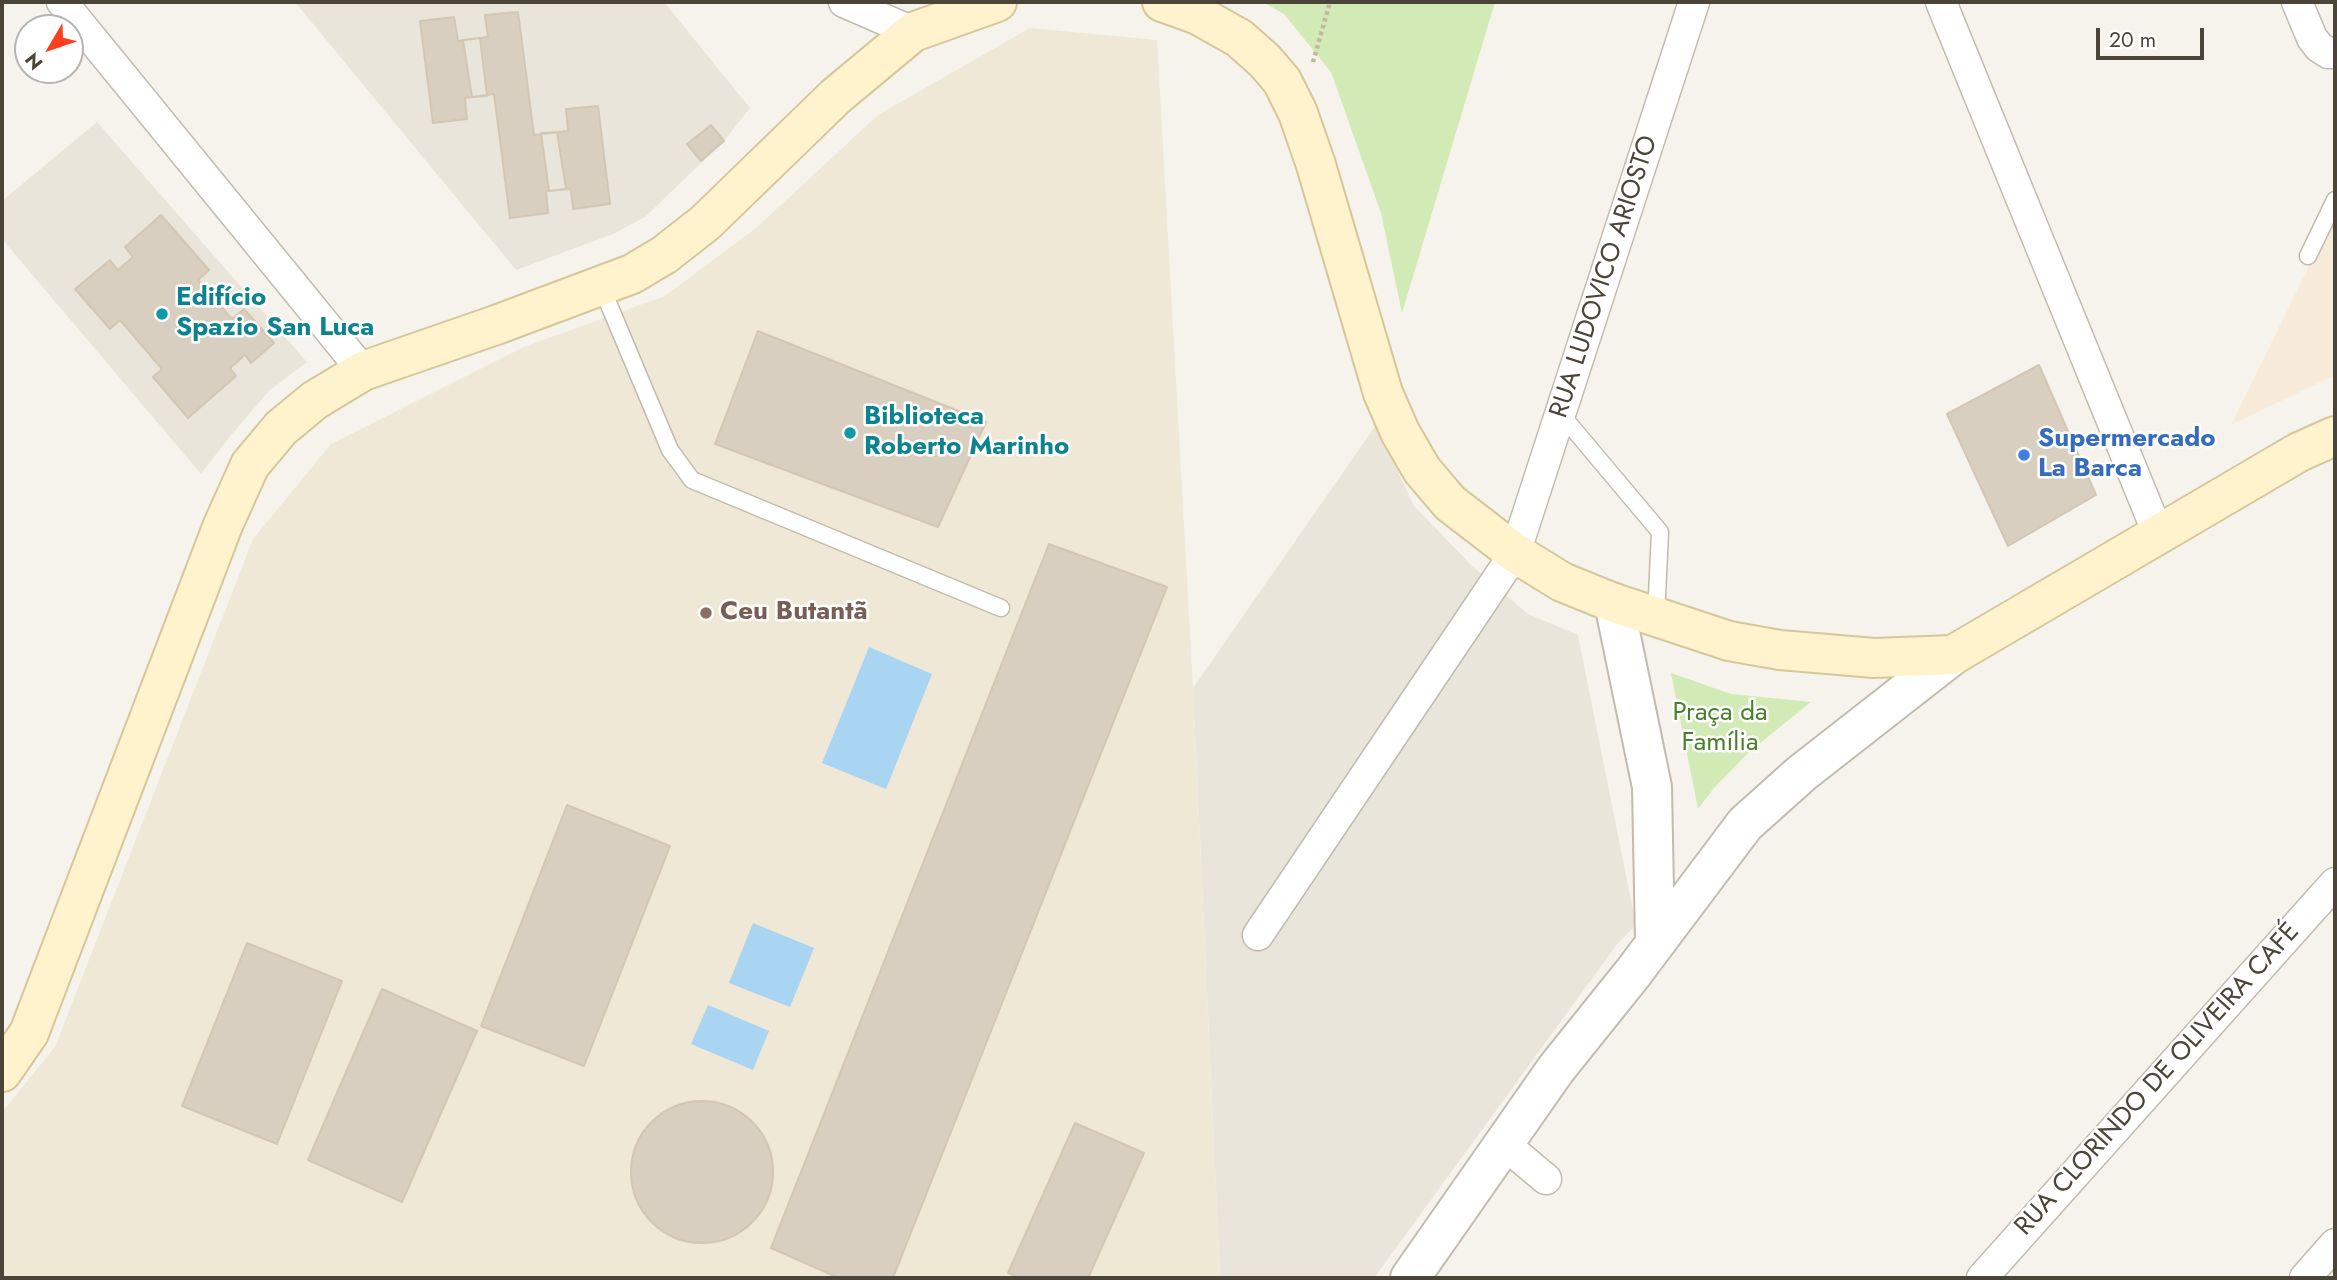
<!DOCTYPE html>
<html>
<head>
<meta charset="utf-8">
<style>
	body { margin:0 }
	#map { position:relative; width:2337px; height:1280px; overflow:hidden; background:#f6f3ec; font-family:Jost,sans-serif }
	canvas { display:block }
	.frame { position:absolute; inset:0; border:4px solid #4b4439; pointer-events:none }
	.north { position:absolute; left:14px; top:14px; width:70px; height:70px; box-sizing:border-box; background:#fff; border:2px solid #b7b4b0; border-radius:50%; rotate:231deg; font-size:19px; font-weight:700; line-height:28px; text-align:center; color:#4b4439 }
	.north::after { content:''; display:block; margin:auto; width:24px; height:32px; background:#fc3f1d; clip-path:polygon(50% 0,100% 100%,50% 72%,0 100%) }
	.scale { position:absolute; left:2096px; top:28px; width:108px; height:32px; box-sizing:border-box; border:4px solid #4b4439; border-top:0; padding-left:9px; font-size:21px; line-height:24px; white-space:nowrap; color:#4b4439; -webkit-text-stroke:5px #fff; paint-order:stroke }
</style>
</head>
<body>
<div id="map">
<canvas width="2337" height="1280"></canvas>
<div class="frame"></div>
<div class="north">N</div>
<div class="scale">20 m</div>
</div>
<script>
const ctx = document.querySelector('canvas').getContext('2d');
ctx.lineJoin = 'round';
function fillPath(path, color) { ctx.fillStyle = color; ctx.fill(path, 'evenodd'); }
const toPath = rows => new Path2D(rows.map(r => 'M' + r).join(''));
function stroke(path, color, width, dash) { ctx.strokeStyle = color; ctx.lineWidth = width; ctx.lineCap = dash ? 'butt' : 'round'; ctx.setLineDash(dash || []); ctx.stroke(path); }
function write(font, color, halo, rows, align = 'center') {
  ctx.font = font + ' Jost,sans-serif'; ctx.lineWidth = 5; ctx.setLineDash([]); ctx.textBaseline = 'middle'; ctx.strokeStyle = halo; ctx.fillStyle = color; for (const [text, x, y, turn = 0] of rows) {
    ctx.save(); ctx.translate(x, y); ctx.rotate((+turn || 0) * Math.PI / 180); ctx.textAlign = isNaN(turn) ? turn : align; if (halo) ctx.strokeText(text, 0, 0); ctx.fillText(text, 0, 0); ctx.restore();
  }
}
fillPath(toPath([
	[295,2,664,2,750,108,724,141,645,217,613,234,516,270],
	[97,122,307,362,269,391,231,435,201,474,2,239,2,201],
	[1376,425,1414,506,1473,567,1528,614,1578,635,1636,925,1618,943,1374,1278,1220,1278,1193,688]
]), '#eae5da');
fillPath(toPath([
	[2335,213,2335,375,2231,425]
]), '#f7ead8');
fillPath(toPath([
	[1030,28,1157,40,1193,688,1220,1278,2,1278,2,1112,55,1047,253,539,331,444,524,347,665,296,756,228,878,115]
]), '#efe8d6');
fillPath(toPath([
	[1263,2,1495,2,1402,313,1381,213,1331,72,1284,14],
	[1671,673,1731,694,1811,702,1749,752,1714,788,1698,809]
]), '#d2eab5');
fillPath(toPath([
	[869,647,932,674,886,789,822,763],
	[753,923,814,948,790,1007,729,983],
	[708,1005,769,1031,753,1070,691,1044]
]), '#a9d4f2');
const building = toPath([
	[518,12,534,135,568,131,566,109,598,106,610,204,573,209,571,189,546,191,548,213,510,218,494,94,465,98,467,119,433,123,420,21,454,17,458,41,488,37,485,15,518,12],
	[480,38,487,96,472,97,463,40,480,38],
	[711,125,724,141,701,161,687,144,711,125],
	[557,132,566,189,549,191,541,133,557,132],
	[161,215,209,270,198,280,232,319,244,309,274,343,251,363,245,355,230,368,236,376,188,418,153,377,162,369,120,320,110,329,75,289,110,260,118,270,133,257,125,247,161,215],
	[758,331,986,422,938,527,715,444,758,331],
	[2039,365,2096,495,2008,546,1947,414,2039,365],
	[1049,544,1167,587,893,1278,839,1278,771,1248,1049,544],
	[567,805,670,846,584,1066,481,1026,567,805],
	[247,943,342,981,277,1144,182,1106,247,943],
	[382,989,477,1031,402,1202,308,1160,382,989],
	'631 1172a71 71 0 1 1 142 0a71 71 0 1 1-142 0Z',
	[1075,1123,1144,1153,1088,1278,1021,1278,1008,1273,1075,1123]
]);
fillPath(building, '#d8cfc1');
stroke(building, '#d3c7b4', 2);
const service = toPath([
	[2308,256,2335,200],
	[601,286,670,450,692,480,1001,608],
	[1560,413,1660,532,1656,617]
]);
const minor = toPath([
	[62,2,363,371],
	[844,2,913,32],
	[1941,2,2159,536],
	[2297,2,2312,38,2319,47,2328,53,2335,53],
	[1258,935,1515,553,1694,2],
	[1503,1143,1546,1179],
	[1982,1278,2335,883],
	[2305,1278,2335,1244]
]);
const tertiary = toPath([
	[1614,603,1652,787,1655,941],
	[1410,1278,1556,1069,1633,973,1745,824,1802,773,1953,655]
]);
const secondary = toPath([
	[1162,2,1198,15,1239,38,1265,61,1282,81,1298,113,1316,165,1383,393,1400,432,1422,470,1450,503,1515,553,1562,582,1614,603,1729,641,1780,650,1874,658,1953,655,2299,452,2335,436],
	[2,1072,29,1033,223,525,250,465,281,428,315,400,363,371,496,325,632,274,664,255,705,223,836,96,913,32,997,2]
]);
stroke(service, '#c2bbae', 19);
stroke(minor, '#c2bbae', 33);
stroke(tertiary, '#c2bbae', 42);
stroke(secondary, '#d6c79b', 42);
stroke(toPath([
	[1313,62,1330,2]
]), '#c4b79f', 4.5, [3.5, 3.5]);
stroke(service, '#fff', 16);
stroke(minor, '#fff', 30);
stroke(tertiary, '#fff', 38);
stroke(secondary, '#fff3cd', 38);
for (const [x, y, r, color] of [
	[162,314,7,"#0f9aa8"],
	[850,433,7,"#0f9aa8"],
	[2024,455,7,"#3f7fe0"],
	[706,613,7,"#8d6e63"]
]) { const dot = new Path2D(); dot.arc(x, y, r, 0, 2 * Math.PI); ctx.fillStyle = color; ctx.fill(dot); stroke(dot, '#fff', 2.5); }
write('26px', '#4b4439', '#fff', [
	["RUA LUDOVICO ARIOSTO",1605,277,-72],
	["RUA CLORINDO DE OLIVEIRA CAFÉ",2158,1080,-48]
]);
write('bold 26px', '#0d838f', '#fff', [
	["Edifício",176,299],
	["Spazio San Luca",176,329],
	["Biblioteca",864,418],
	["Roberto Marinho",864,448]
], 'left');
write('bold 26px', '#366cbe', '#fff', [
	["Supermercado",2038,440],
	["La Barca",2038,470]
], 'left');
write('bold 26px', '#785e54', '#fff', [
	["Ceu Butantã",720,613]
], 'left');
write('26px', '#4a7f2a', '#fff', [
	["Praça da",1720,714],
	["Família",1720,744]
]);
</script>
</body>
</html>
